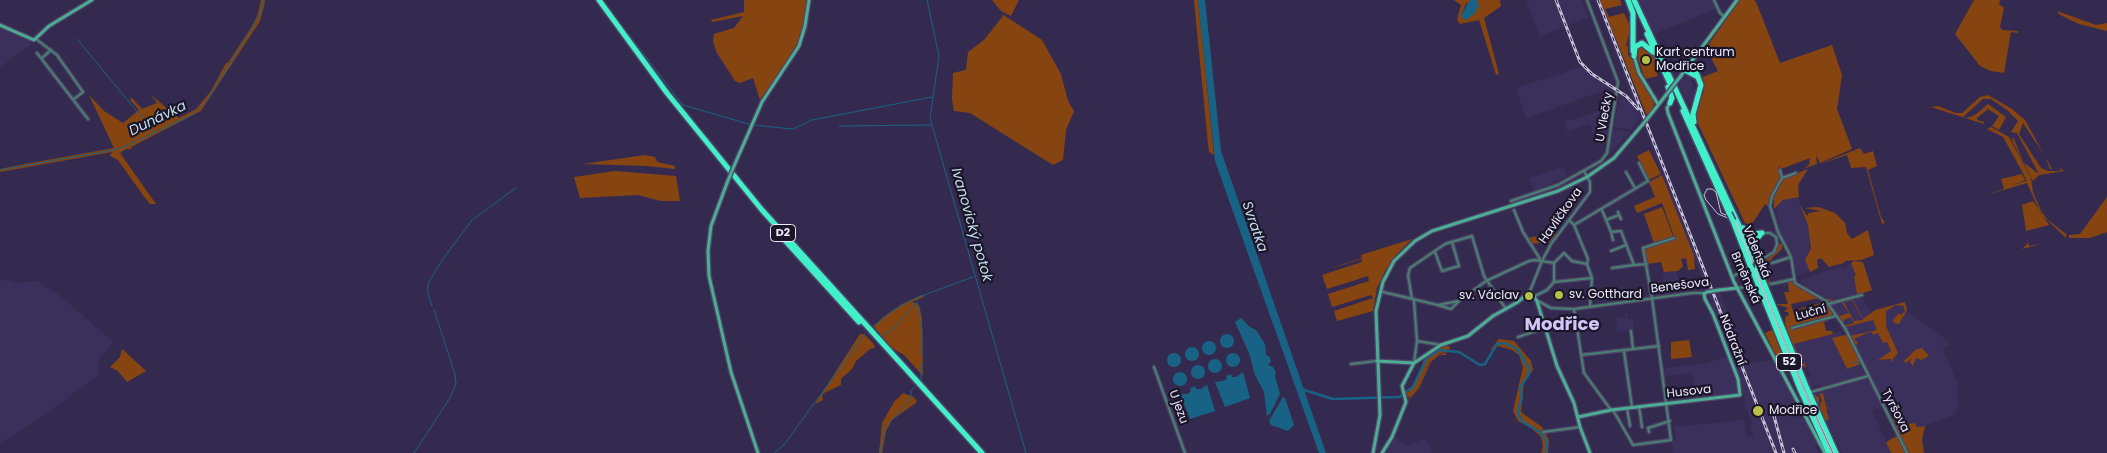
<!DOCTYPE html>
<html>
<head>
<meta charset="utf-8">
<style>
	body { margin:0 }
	canvas { display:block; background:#342a50 }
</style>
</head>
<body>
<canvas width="2107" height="453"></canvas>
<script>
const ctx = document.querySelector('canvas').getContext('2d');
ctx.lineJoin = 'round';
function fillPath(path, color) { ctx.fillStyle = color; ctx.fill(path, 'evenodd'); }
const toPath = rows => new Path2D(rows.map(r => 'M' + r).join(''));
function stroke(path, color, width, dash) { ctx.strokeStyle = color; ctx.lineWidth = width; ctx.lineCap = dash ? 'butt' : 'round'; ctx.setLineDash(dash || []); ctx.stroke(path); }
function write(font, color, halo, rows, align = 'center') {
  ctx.font = font + ' Poppins,sans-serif'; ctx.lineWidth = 4.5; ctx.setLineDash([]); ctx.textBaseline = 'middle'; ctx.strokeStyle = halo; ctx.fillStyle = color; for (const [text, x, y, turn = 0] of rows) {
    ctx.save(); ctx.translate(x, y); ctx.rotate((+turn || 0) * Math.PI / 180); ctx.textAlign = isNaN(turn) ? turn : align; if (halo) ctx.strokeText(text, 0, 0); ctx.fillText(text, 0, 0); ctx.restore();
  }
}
fillPath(toPath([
	[1526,0,1582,0,1589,17,1540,36],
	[1595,0,1600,0,1713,288,1718,288,1748,363,1772,360,1818,445,1815,446,1819,453,1673,453,1672,443,1676,439,1674,427,1744,420,1746,437,1754,436,1749,426,1753,424,1745,405,1741,379],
	[1637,0,1712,0,1716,9,1654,34],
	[0,26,29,40,31,45,0,67],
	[1582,67,1617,92,1616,96,1606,90,1526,118,1516,88],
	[1689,75,1697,95,1690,104,1686,100,1679,83],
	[1620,94,1633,106,1640,118,1631,130,1614,127],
	[1614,106,1609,138,1596,142,1590,124,1567,131,1564,122],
	[1613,129,1630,132,1609,154],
	[1563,167,1567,177,1534,191,1530,178],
	[1799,197,1800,209,1811,230,1809,247,1811,249,1807,254,1810,271,1798,276,1795,276,1794,259,1779,228,1776,209,1783,200],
	[1850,264,1853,265,1857,295,1832,302,1799,281,1826,271,1842,267,1843,269],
	[1677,271,1680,292,1665,294,1662,273],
	[4,278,13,283,37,281,59,295,113,342,98,360,98,375,39,419,0,443,0,283],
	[1862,296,1870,313,1904,301,1907,311,1949,342,1950,344,1943,349,1957,382,1958,406,1955,414,1925,426,1917,428,1915,423,1895,428,1882,403,1887,400,1877,392,1845,326,1872,320,1844,326,1830,305],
	[1625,313,1627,313,1628,319,1633,319,1634,330,1617,332,1616,318,1625,317],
	[1841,332,1849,369,1860,365,1865,375,1822,386,1817,385,1811,389,1806,377,1811,375,1805,363,1802,365,1793,343],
	[1727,356,1737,381,1736,393,1695,398,1692,373,1666,376,1665,368,1707,363],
	[1863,378,1870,383,1882,407,1872,410,1891,453,1842,453,1813,394],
	[1395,436,1406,446,1426,438,1432,453,1385,453]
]), '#3b2f5c');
fillPath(toPath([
	[261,0,265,0,264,6,260,21,201,111,131,147,132,149,126,149,120,153,156,204,150,204,145,198,118,160,110,156,112,152,0,172,0,169,25,164,114,148,89,95,104,111,123,123,139,110,130,100,132,98,142,109,157,103,151,95,179,118,196,109,211,91,226,63,228,63,252,26,258,14],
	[744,0,811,0,807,30,798,52,793,53,760,100,753,78,740,83,735,81,717,53,713,42,714,34,734,28,743,16,712,22,711,20,744,12],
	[992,0,1019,0,1011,16,1001,11],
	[1194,0,1198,0,1214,155,1209,152,1208,144],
	[1454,0,1474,0,1466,4,1461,15,1478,4,1477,0,1500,0,1501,6,1484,18,1499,74,1496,75,1479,20,1460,24,1457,20,1461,5],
	[1600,0,1620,0,1622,5,1605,9,1609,17,1624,13,1629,24,1630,30,1626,46,1628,46,1628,55,1633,60,1654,102,1653,108,1647,116],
	[1740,0,1754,0,1756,2,1780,63,1832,45,1842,75,1837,109,1852,149,1820,163,1816,155,1817,164,1803,169,1809,165,1810,158,1781,169,1778,166,1781,178,1768,206,1765,204,1752,224,1748,224,1745,223,1694,115,1704,91,1703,77,1718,71,1706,48],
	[1974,0,2000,0,1999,4,2004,8,2000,27,2002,30,2018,31,2018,33,2011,32,2004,73,1991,71,1980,66,1955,34],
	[2057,11,2096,25,2107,23,2107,31,2079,24,2060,15],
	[1002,14,1042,40,1061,74,1068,101,1074,111,1066,130,1063,160,1053,165,970,113,954,111,952,99,953,73,966,70,968,52,984,40,1003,16],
	[1641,45,1652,54,1658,67,1655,69,1658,76,1645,79,1637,55,1637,49],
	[1988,95,2012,109,2025,120,2052,169,2050,169,2045,156,2023,123,2019,134,2041,168,2048,171,2060,171,2060,168,2064,171,2039,175,2033,181,2012,140,2013,137,2024,163,2039,174,2017,133,2011,132,2018,121,2007,110,1991,99,1983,99,1963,117,1967,118,1975,115,1988,104,2006,117,1999,130,1992,126,1999,116,1988,109,1977,118,1977,120,1984,122,1984,124,1931,107,1938,106,1956,113,1962,113,1980,97],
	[1991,127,2009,137,2031,178,2033,192,2041,211,2048,220,2066,234,2066,238,2041,214,2027,183,1983,196,2004,189,2001,179,2022,174,2025,180,2009,187,2025,181,2027,182,2023,173,2003,137,1987,129],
	[1860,148,1864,154,1873,151,1877,166,1868,170,1881,217,1885,223,1882,224,1866,167,1851,168,1847,155,1820,164],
	[1649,150,1661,174,1648,180,1637,156],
	[645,155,655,157,657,162,675,166,675,169,646,166,583,164],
	[1819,165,1808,169,1798,185,1799,197,1783,200,1774,209,1774,197,1784,178],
	[615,171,676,176,680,201,661,201,638,195,580,198,574,177],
	[1662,175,1694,256,1695,269,1688,270,1686,258,1681,259,1683,266,1678,271,1664,272,1661,262,1648,264,1643,249,1675,239,1662,203,1637,213,1634,206,1655,197,1649,182],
	[2107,197,2107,232,2090,238,2069,238,2069,235,2080,234],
	[2033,201,2049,225,2026,231,2029,246,2041,244,2022,249,2028,243,2022,205],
	[1799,204,1807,216,1809,213,1821,211,1804,208,1818,207,1835,213,1845,223,1847,233,1852,239,1868,230,1874,255,1861,260,1845,261,1844,263,1829,267,1821,258,1817,260,1818,268,1810,272,1805,259,1811,249,1808,225],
	[1662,207,1673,236,1654,243,1644,214],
	[1558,233,1551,242,1531,244,1527,238],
	[1412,239,1396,255,1385,271,1377,288,1373,311,1337,321,1334,311,1373,298,1371,295,1332,307,1328,294,1369,281,1368,276,1327,289,1322,275,1362,262,1362,259,1325,270,1362,258,1361,255],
	[1779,244,1782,244,1782,249,1766,264,1768,271,1770,282,1776,281,1769,286,1767,280,1769,282,1769,278,1766,277,1760,264,1765,263,1765,260,1775,253],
	[1854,261,1863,262,1872,290,1844,300,1828,303,1825,298,1835,301,1857,295,1854,276,1856,276,1851,263],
	[1792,281,1800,289,1813,294,1813,295,1814,295,1820,298,1824,301,1822,302,1819,298,1791,304,1793,311,1825,302,1833,314,1820,321,1828,321,1824,322,1826,331,1832,331,1833,334,1794,344,1802,364,1805,363,1806,368,1801,365,1789,338,1810,388,1786,331,1785,317,1789,315,1788,312,1784,312,1788,308,1776,304,1788,304,1784,292,1789,292,1788,282],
	[922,295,924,297,912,302,919,305,922,318,923,376,904,355,892,348,874,327,882,318,902,304],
	[1852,298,1863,319,1875,310,1905,302,1907,310,1899,324,1894,323,1893,320,1899,313,1901,315,1905,311,1903,306,1896,305,1886,311,1886,326,1898,353,1893,359,1892,363,1891,359,1878,360,1891,351,1887,342,1883,343,1878,333,1873,335,1872,332,1867,333,1854,339,1858,343,1856,345,1850,336,1877,330,1873,320,1846,327,1844,326,1854,323,1851,317,1844,320,1843,324,1837,317,1849,313,1842,303,1843,301,1854,321,1863,320,1852,300,1846,302],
	[1774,329,1787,362,1784,363,1781,356,1777,358,1765,333],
	[860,334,864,334,873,343,875,348,870,349,856,361,852,369,841,379,841,385,824,393,822,395,823,400,815,404],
	[1845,335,1848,336,1861,364,1847,369,1832,338],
	[1499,339,1514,341,1531,361,1533,370,1524,381,1521,412,1542,427,1549,440,1548,453,1541,453,1543,446,1541,437,1531,428,1518,421,1513,411,1523,367,1519,355,1512,350,1498,346,1490,350],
	[1689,340,1692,357,1671,359,1671,342],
	[1446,345,1450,347,1449,352,1440,353,1429,362,1416,390,1430,361,1439,354,1446,353,1446,355,1439,355,1431,362,1419,388,1408,401,1410,397,1407,396,1404,389,1408,392,1413,387,1425,358],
	[1922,348,1929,356,1921,360,1916,358,1913,366,1910,362,1912,358,1906,363,1902,360,1904,361,1915,350],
	[122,349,146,371,127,382,118,371,110,367,120,357],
	[903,393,914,397,917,402,892,420,886,431,882,453,879,453,882,423,894,402],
	[1823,393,1826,407,1829,408,1826,409,1829,419,1825,421,1841,453,1813,397,1813,394,1819,397,1819,408,1822,400,1819,394],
	[1893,416,1896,426,1915,423,1917,427,1925,426,1922,440,1924,453,1908,453,1890,418],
	[1897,436,1901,444,1906,453,1891,453,1886,442]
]), '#864510');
fillPath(toPath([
	[1198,0,1205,0,1221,151,1326,453,1319,453,1215,161],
	[1470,0,1477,0,1479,6,1474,14,1466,20,1462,18,1461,15],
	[1241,318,1250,327,1256,330,1265,344,1266,355,1270,357,1271,361,1268,365,1273,367,1276,373,1275,376,1280,394,1270,414,1267,416,1264,392,1255,375,1249,353,1235,322],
	'1220 341a7 7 0 1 1 14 0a7 7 0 1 1-14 0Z',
	'1202 348a7 7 0 1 1 14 0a7 7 0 1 1-14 0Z',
	'1185 354a7 7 0 1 1 14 0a7 7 0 1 1-14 0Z',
	'1167 360a7 7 0 1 1 14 0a7 7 0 1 1-14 0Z',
	'1226 360a7 7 0 1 1 14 0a7 7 0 1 1-14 0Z',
	'1208 366a7 7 0 1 1 14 0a7 7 0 1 1-14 0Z',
	'1191 372a7 7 0 1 1 14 0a7 7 0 1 1-14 0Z',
	'1173 379a7 7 0 1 1 14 0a7 7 0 1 1-14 0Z',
	[1243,372,1250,398,1225,407,1215,382,1223,381,1227,379,1226,376,1231,374,1232,377,1236,377],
	[1207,385,1215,411,1190,419,1180,394,1188,394,1191,391,1190,388,1195,386,1196,389,1201,389],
	[1283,397,1285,398,1294,425,1288,431,1271,425,1269,421]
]), '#186385');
stroke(toPath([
	[927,0,939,56,930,118,1026,453],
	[629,35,683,105,752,125,793,129,812,120,932,97],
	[77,39,153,131],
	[839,126,931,125],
	[0,170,119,149,192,115,206,102,249,33,261,12,263,0],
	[432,306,428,293,428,283,443,259,472,220,516,188],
	[872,327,894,310,916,298,973,277],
	[882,337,894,328,917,302,922,331,922,357],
	[1853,362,1861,363],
	[921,363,921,380],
	[816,401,865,334],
	[885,428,911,398,911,391,914,387],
	[414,453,450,398,456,384,455,374,434,310],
	[774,453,784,445,815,402],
	[880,453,885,429]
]), '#186385', 1);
stroke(toPath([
	[1301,389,1333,399,1399,397,1413,387,1427,358,1439,350,1459,352,1480,365,1485,364,1497,344,1505,343,1517,349,1529,368,1529,374,1520,388,1522,397,1518,410,1519,416,1523,422,1540,432,1547,442,1546,453]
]), '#186385', 2.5);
const street = toPath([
	[1714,0,1720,13,1725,17],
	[36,39,57,55,83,92,74,99],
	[37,53,88,119],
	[42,58,51,50],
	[1780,170,1782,178,1772,196,1770,206,1778,232,1791,257,1795,283,1826,301,1845,328,1907,453],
	[1626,172,1635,188],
	[1782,178,1796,173],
	[1511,201,1558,185,1601,161,1607,153,1618,82,1587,0],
	[1514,210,1523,232,1540,259],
	[1602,210,1611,232,1621,231,1634,265,1647,264],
	[1618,212,1621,219],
	[1606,220,1619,215],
	[1570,221,1574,225,1588,259,1587,264,1592,278,1590,307],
	[1574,225,1648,181,1639,163],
	[1611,232,1613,240],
	[1762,233,1770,233,1776,237],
	[1611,251,1626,245],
	[1435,252,1442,271,1459,266,1452,242],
	[1772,263,1791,257],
	[1612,268,1634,265],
	[1732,277,1774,252,1777,244,1776,237],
	[1554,282,1592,278],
	[1771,284,1794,279],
	[1737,288,1755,286],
	[1530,291,1542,261,1551,244,1590,192,1590,182,1584,171],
	[1383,292,1438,305,1459,301,1486,281,1529,261,1535,260,1554,263,1564,253,1572,261,1587,264],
	[1535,296,1547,290,1554,282,1554,263],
	[1412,299,1408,275,1410,268,1445,244,1472,236,1484,276,1506,309],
	[1538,301,1551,308,1574,309,1692,293,1705,293],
	[1828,304,1862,295],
	[1438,305,1451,309,1459,301],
	[1574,309,1584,373,1611,410],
	[1792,328,1835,316],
	[1631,331,1633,349],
	[1518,337,1545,328],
	[1417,341,1441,345],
	[1624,351,1632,407],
	[1581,355,1659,346],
	[1414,363,1417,341,1414,301],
	[1351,364,1376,361],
	[1154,367,1185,453],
	[1811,392,1868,376],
	[1639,406,1642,427],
	[1627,408,1630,426],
	[1613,410,1633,445,1671,440,1652,298,1643,248,1674,238],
	[1543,432,1580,427],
	[1649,432,1648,428,1670,421]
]);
const secondary = toPath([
	[0,25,34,40,49,26,92,0],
	[1634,56,1639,73,1658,104],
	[1680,77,1737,0],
	[1670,103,1667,108,1668,113,1734,282,1825,453],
	[1648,118,1666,95],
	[734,166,762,102,799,46,805,26,809,0],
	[727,183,711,226,708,251,709,276,731,372,758,453],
	[1719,290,1737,288],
	[1377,361,1414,363],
	[1578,417,1611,410,1740,395,1738,379,1713,314,1705,299,1704,294,1707,292],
	[1373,453,1380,415,1376,311,1383,282,1394,261,1415,241,1432,231,1558,191,1587,177,1614,158,1643,124],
	[1382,453,1392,437,1406,402,1402,386,1414,363,1441,345,1468,336,1493,316,1518,302,1530,291,1537,301,1557,366,1574,403,1580,427,1590,453]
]);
const highway = toPath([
	[599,0,667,93,762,210,982,453],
	[1628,0,1633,13,1633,51],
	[1634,0,1756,262],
	[1647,34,1672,88],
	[1634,56,1635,47,1642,43,1653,52],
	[1692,62,1701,85,1693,114,1694,122],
	[1685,70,1698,77],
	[1668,87,1672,98,1670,103],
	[1683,111,1729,213],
	[1733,221,1750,265],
	[1743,228,1750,234,1762,233],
	[781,236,859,322],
	[1753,251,1754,242,1760,235],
	[1757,266,1806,386,1836,453],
	[1752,269,1800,389,1829,453]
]);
stroke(street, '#4e4568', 4.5);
stroke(secondary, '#4e4568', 5.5);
stroke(highway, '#4e4568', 8);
stroke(street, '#478171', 2);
stroke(secondary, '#4aad94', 3);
stroke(highway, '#41efc8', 5);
stroke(toPath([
	[1832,453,1802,387,1735,221,1718,214,1706,200,1704,195,1707,189,1712,189,1716,192,1721,213,1735,219,1803,387,1834,453]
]), '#c5c1d8', 1);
const rail = toPath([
	[1556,0,1580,62,1592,74,1626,96,1638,109],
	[1598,0,1776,453],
	[1774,416,1784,453],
	[1793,449,1795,453]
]);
stroke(rail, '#c5c1d8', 3);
stroke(rail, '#1a1628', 1, [4]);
const secondaryBridge = toPath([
	[1666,95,1680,77],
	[1643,124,1648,118],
	[727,183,734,166],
	[1707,292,1719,290]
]);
const highwayBridge = toPath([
	[1729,213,1733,221],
	[1757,261,1758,265],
	[1750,265,1752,269]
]);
stroke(secondaryBridge, '#4e4568', 5.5, []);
stroke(highwayBridge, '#4e4568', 8, []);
stroke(secondaryBridge, '#4aad94', 3);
stroke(highwayBridge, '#41efc8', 5);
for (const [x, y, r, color] of [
	[1646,60,5,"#b7c148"],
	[1559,295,5,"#b7c148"],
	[1529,296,5,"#b7c148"],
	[1758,411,6,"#b7c148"]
]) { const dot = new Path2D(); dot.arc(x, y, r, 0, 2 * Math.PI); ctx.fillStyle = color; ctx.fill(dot); stroke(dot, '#1a1628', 2); }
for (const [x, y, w] of [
	[783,233,25],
	[1789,362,25]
]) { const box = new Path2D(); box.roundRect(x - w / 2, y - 8.5, w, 17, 4); ctx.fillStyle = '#1a1628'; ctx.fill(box); stroke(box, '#edeafe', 1); }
write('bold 11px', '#edeafe', null, [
	["D2",783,233],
	["52",1789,362]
]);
write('12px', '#edeafe', '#1a1628', [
	["Kart centrum",1656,53],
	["Modřice",1656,67],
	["sv. Gotthard",1569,295],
	["sv. Václav",1519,296,"right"],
	["Modřice",1769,411]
], 'left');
write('12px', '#edeafe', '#1a1628', [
	["U Vlečky",1605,117,-80],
	["Havlíčkova",1561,216,-55],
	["Vídeňská",1756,252,68],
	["Brněnská",1745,278,66],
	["Benešova",1680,286,-7],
	["Luční",1811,313,-15],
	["Nádražní",1732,340,69],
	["Husova",1689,392,-6],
	["U jezu",1178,407,70],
	["Tyršova",1895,411,63]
]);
write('italic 14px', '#c3dded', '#1a1628', [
	["Dunávka",158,119,-26],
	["Ivanovický potok",971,225,74],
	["Svratka",1254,227,71]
]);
write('bold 18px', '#d0c6f7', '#1a1628', [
	["Modřice",1562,325]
]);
</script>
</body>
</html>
